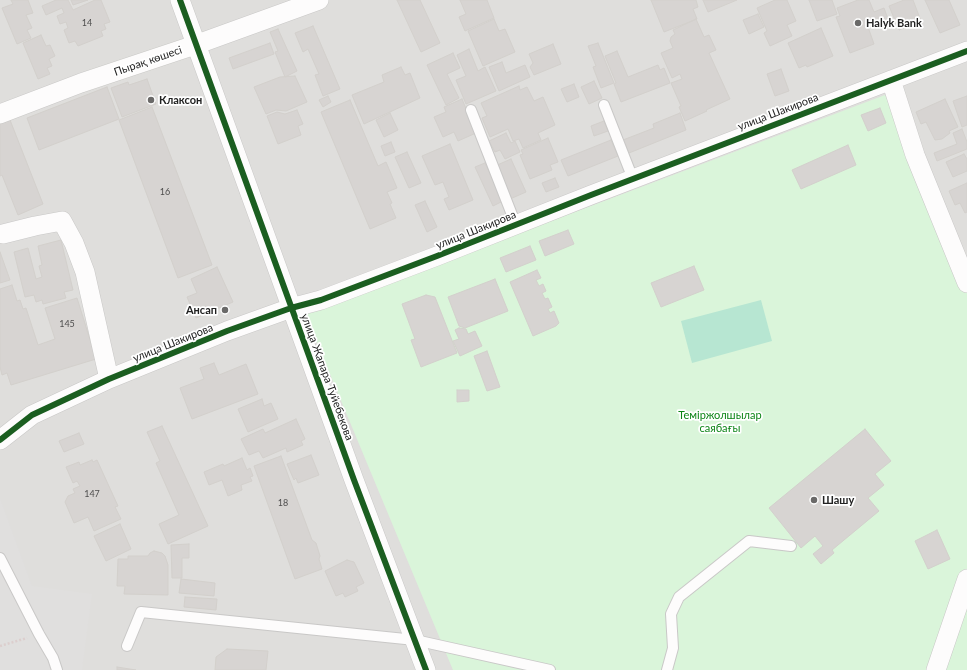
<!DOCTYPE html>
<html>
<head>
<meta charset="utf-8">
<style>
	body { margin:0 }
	canvas { display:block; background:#f0eeeb }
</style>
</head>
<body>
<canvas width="967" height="670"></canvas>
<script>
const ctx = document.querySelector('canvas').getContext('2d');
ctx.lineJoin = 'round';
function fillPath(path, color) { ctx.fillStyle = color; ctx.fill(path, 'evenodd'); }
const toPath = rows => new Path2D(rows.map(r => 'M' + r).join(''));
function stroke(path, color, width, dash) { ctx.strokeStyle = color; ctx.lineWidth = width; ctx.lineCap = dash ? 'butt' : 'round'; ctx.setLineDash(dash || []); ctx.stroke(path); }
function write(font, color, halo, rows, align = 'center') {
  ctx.font = font + ' Lato,sans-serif'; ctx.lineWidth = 3.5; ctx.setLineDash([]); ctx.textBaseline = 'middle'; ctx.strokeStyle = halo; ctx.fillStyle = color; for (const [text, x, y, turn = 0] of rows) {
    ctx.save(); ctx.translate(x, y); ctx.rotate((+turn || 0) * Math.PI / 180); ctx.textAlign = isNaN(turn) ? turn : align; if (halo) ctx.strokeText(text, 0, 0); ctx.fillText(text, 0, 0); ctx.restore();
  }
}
fillPath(toPath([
	[0,0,967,0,967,670,0,670]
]), '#dfdedc');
fillPath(toPath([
	[885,95,967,269,967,670,453,670,305,314]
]), '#daf5da');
fillPath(toPath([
	[761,300,772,341,692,363,681,321]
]), '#b7e6d2');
fillPath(toPath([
	[0,498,32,586,92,594,82,670,0,670]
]), '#e0dfde');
const building = toPath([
	[11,0,28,0,33,13,26,15,32,28,27,30,31,38,17,44,2,8,13,4,11,0],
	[56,0,68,0,73,10,95,0,101,0,110,22,104,24,106,29,101,31,103,36,78,46,75,41,69,43,64,30,68,28,66,22,60,24,57,16,64,13,62,8,46,15,42,6,56,0],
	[71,0,88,0,73,5,71,0],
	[397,0,420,0,440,43,421,52,397,0],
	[460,0,487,0,494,18,465,31,459,17,466,14,460,0],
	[651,0,696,0,698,7,693,9,697,19,664,32,651,0],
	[703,0,737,0,708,12,703,0],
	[775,0,787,0,796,21,787,25,792,36,770,46,764,33,767,31,757,8,775,0],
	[809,0,832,0,837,14,817,21,809,0],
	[858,0,869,0,874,12,884,8,888,19,868,27,874,44,850,53,836,17,840,16,837,8,858,0],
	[904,0,913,0,921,21,899,30,889,6,904,0],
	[925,0,949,0,960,25,940,33,925,0],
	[758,14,764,27,749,34,743,20,758,14],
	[494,19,499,31,505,29,515,52,483,66,468,31,494,19],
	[696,19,704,37,709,35,716,50,709,53,730,99,706,110,707,111,685,121,679,107,681,106,671,83,682,79,680,74,672,78,661,53,673,48,670,41,671,37,675,34,673,30,696,19],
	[313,26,340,89,323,96,315,75,319,74,308,49,303,52,295,33,313,26],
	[821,28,833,56,807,67,806,65,799,68,788,43,821,28],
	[278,29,297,71,285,77,275,52,278,51,270,32,278,29],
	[41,35,46,46,50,45,55,56,49,59,52,66,47,68,50,74,38,79,23,43,41,35],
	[270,43,274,54,233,69,229,58,270,43],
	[598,43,614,83,601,88,593,67,596,66,588,46,598,43],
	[553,44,561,64,534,75,530,67,533,63,529,54,553,44],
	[469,49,478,71,485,67,496,91,466,104,456,80,466,76,457,55,469,49],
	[617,51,628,77,658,65,660,70,664,68,670,83,621,102,614,84,616,83,605,56,617,51],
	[453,53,460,68,447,74,459,98,446,105,427,65,453,53],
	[502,62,506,73,525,65,530,77,499,91,489,67,502,62],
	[401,67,405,75,410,73,420,98,364,124,352,95,384,82,382,75,401,67],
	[781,69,789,91,775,96,767,74,781,69],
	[295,76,307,102,286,111,276,110,266,114,254,87,280,77,295,76],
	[147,79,156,104,122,117,111,88,128,82,129,85,147,79],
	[594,81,602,98,589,104,581,87,594,81],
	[574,84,579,97,567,102,561,89,574,84],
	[519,86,520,90,527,87,534,101,543,97,555,125,538,133,541,140,523,148,519,139,513,141,508,129,490,137,482,118,487,116,481,103,519,86],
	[107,87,119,119,39,150,27,118,107,87],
	[328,96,331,102,323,107,319,100,328,96],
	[967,96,967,125,962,127,953,101,967,96],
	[462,99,476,133,458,141,454,132,443,137,434,117,446,112,444,107,462,99],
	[945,99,958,127,949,131,950,133,942,139,935,140,926,122,921,124,916,112,945,99],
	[350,100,378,166,386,162,397,188,387,192,392,203,390,204,396,218,370,229,321,112,350,100],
	[152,107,212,265,178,278,119,120,152,107],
	[880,108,886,123,868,131,861,115,880,108],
	[297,110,303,124,298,126,301,135,278,144,267,116,277,112,285,114,297,110],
	[390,113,398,130,384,137,376,120,390,113],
	[680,113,686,130,629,153,623,140,654,128,653,124,680,113],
	[10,120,43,204,18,215,2,175,0,176,0,124,10,120],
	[604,121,608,131,594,136,591,126,604,121],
	[962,129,967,142,967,149,937,161,934,153,957,144,953,133,962,129],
	[506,133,511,143,515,141,520,152,505,159,500,150,495,152,489,141,506,133],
	[548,138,558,162,550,165,552,170,530,179,520,155,523,154,521,150,548,138],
	[611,140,618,156,568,176,561,160,611,140],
	[391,142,395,152,385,156,381,146,391,142],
	[450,144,473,200,449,210,444,199,449,197,443,182,435,185,422,156,450,144],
	[848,145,856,165,801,189,792,170,848,145],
	[407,152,421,183,409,188,395,157,407,152],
	[964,154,967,159,967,171,953,177,946,162,964,154],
	[511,159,526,192,510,199,495,166,511,159],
	[485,163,503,201,493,206,475,167,485,163],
	[555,178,559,187,546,192,542,183,555,178],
	[967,183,967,212,965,213,960,203,955,205,949,191,967,183],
	[425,201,437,227,427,232,415,205,425,201],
	[568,230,574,244,545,256,539,241,568,230],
	[61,240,73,290,64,292,66,298,43,304,42,300,36,302,34,295,25,297,14,252,28,248,36,279,42,277,39,266,42,265,38,246,61,240],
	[530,246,536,260,506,272,500,258,530,246],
	[0,252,10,280,0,283,0,252],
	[694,266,704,290,661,307,651,283,694,266],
	[217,267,233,302,196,318,187,297,197,293,191,279,217,267],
	[537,270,541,278,536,280,539,286,543,284,546,291,542,293,545,299,548,298,552,307,548,309,550,313,554,311,559,323,556,326,533,336,510,282,537,270],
	[495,279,508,311,465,328,459,326,448,297,495,279],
	[12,285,17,301,20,300,23,309,26,308,38,345,55,339,45,308,77,298,96,359,11,385,7,373,2,375,0,367,0,289,12,285],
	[426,295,435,297,457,353,421,367,411,340,415,339,402,304,426,295],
	[459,328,466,329,468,334,475,331,482,346,460,356,453,341,459,339,455,330,459,328],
	[487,351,500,387,487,391,474,356,487,351],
	[214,363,219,375,246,364,258,394,192,419,180,388,204,379,200,368,214,363],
	[457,390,469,390,469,401,457,402,457,390],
	[262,399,264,406,271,403,278,419,248,432,238,409,262,399],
	[296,419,305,439,301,441,303,445,287,452,286,448,263,458,259,451,249,455,241,439,263,429,265,433,296,419],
	[162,426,208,526,168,544,159,524,179,515,156,463,160,461,147,432,162,426],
	[865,429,891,461,875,474,884,485,868,498,879,511,832,550,834,553,821,564,813,554,823,546,815,536,801,548,769,508,865,429],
	[79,433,84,444,64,452,59,441,79,433],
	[311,455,319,475,298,483,296,478,294,480,287,464,311,455],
	[281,456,312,540,316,543,320,556,319,559,322,569,295,579,254,466,281,456],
	[242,458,247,470,250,468,253,476,250,477,252,481,241,485,242,490,228,496,222,480,209,485,204,472,223,464,224,466,242,458],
	[92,460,93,462,97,460,118,506,115,507,121,519,94,531,88,517,74,523,65,502,68,496,75,493,73,489,80,486,77,481,73,483,66,467,79,462,80,465,92,460],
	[120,524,131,549,106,561,94,536,120,524],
	[937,530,950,559,928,569,915,541,937,530],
	[189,544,189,558,182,558,182,578,172,578,171,545,189,544],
	[154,551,162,553,165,556,168,565,168,595,124,594,125,586,117,586,118,559,128,559,128,556,148,556,150,553,154,551],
	[347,560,354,562,364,583,356,587,358,591,345,597,343,593,336,596,325,571,347,560],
	[181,579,215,583,214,596,179,593,181,579],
	[185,597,217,599,216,610,184,607,185,597],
	[227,649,268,651,266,670,215,670,216,657,227,649],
	[117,667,136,670,117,670,117,667]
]);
fillPath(building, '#d7d4d2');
stroke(building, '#d3d0cc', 1);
const lane = toPath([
	[604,105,633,179],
	[471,110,516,225],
	[0,558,39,634,53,658,57,670],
	[127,646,141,612,415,640,550,670],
	[667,670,673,648,671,614,679,597,749,541,791,546]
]);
const street = toPath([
	[180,0,354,480,426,670],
	[891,80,915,155,967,283],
	[0,114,81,83,195,45,319,0],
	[3,234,35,226,62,221,74,243,85,272,109,379],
	[0,440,32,415,109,379,227,331,291,308,321,300,437,256,591,195,967,51],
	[936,670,967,579]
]);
stroke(lane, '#c9c8c7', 12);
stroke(street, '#c9c8c7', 20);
stroke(toPath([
	[0,646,27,638]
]), '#dccecd', 2.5, [2, 2]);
stroke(lane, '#fdfcfc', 10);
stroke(street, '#fdfcfc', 19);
stroke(toPath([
	[180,0,354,480,426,670],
	[0,440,32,415,109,379,227,331,291,308,321,300,437,256,591,195,967,51]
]), '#1b5e20', 6);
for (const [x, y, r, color] of [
	[858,23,4,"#6a6968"],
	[151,100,4,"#6a6968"],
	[225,310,4,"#6a6968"],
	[814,500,4,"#6a6968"]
]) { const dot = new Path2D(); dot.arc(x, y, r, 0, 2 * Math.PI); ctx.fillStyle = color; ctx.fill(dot); stroke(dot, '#fff', 1.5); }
write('9px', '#4f4e4e', null, [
	["14",87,23],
	["16",165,192],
	["145",67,324],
	["147",92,494],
	["18",283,503]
]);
write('bold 11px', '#222', '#fff', [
	["Halyk Bank",866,23],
	["Клаксон",159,100],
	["Ансап",217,310,"right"],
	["Шашу",822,500]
], 'left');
write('11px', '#222', '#fff', [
	["Пырақ көшесі",148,61,-19],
	["улица Шакирова",778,112,-21],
	["улица Шакирова",476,230,-22],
	["улица Шакирова",173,343,-22],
	["улица Жапара Туйебекова",327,377,70]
]);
write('11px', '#0c8416', '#fff', [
	["Теміржолшылар",720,415],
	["саябағы",720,428]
]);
</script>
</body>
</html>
